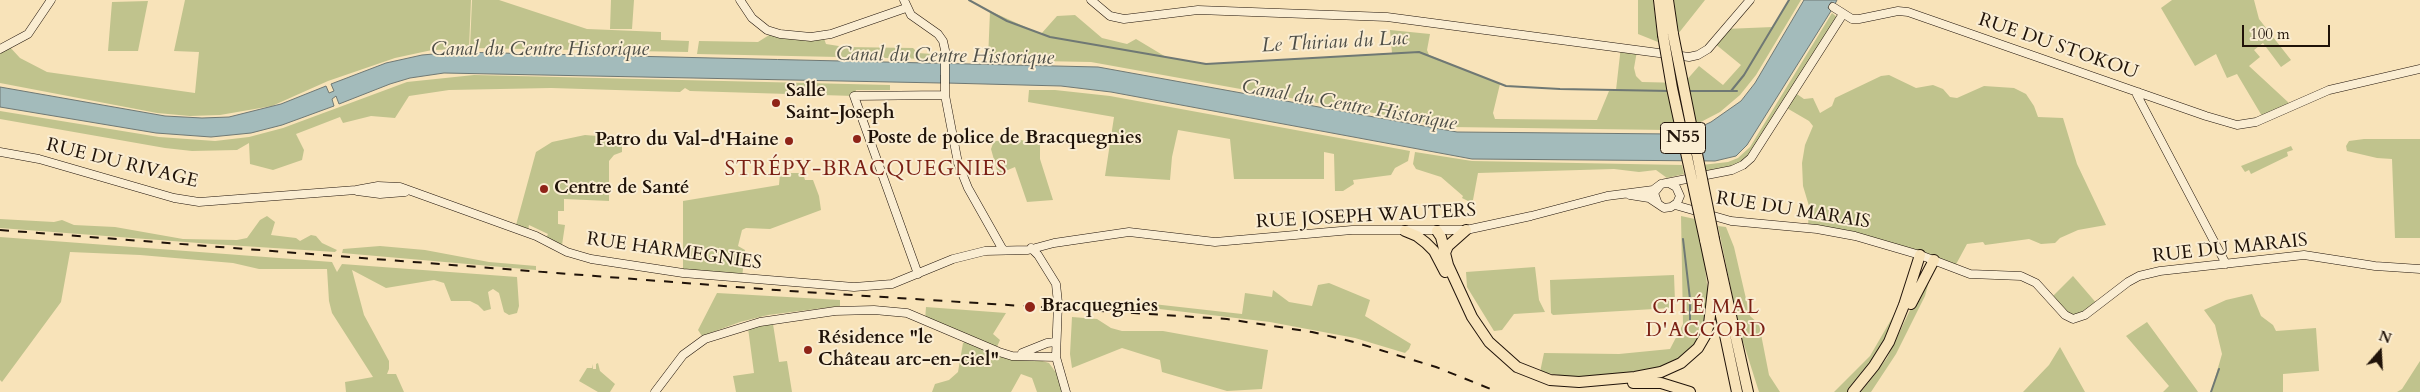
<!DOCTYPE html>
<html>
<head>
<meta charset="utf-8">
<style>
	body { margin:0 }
	#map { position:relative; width:2420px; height:392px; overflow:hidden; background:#f8e3b9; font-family:Cardo,serif }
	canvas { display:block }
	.north { position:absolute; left:2355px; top:327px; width:50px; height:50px; -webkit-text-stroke:4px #faedd2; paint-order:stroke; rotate:19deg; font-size:14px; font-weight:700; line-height:20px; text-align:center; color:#201309 }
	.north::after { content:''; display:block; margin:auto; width:18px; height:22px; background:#201309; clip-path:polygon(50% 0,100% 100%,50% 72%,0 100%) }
	.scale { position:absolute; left:2242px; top:25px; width:88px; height:22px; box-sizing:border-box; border:2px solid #201309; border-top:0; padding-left:6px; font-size:15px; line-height:18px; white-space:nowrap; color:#201309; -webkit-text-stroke:4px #faedd2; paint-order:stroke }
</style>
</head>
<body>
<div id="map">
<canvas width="2420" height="392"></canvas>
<div class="north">N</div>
<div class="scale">100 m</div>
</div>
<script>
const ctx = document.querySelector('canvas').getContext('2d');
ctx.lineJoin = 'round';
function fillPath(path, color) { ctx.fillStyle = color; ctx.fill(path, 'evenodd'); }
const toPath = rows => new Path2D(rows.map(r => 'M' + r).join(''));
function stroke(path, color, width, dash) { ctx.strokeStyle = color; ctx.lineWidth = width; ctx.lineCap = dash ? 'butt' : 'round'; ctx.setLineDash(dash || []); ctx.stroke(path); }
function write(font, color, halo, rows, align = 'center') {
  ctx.font = font + ' Cardo,serif'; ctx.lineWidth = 4; ctx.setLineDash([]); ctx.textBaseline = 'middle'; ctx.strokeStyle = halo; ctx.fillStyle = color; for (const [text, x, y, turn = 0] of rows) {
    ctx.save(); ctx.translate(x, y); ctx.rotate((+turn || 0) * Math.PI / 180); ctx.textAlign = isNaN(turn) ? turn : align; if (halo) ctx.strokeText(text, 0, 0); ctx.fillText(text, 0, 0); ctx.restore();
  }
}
fillPath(toPath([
	[185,0,471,0,469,49,432,50,395,58,328,81,272,106,220,115,190,116,157,113,0,83,0,49,8,45,20,58,47,72,195,93,199,52,174,51],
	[472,0,499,0,587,29,661,32,661,40,689,41,688,52,470,48],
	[611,0,634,0,632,29,610,29],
	[1638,0,1653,0,1658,42,1638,34],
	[1674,0,1705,0,1678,34],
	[1789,0,1801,0,1756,75,1740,95,1720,112,1697,124,1667,130,1451,127,1091,62,988,60,990,11,1041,34,1057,16,1075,15,1102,38,1127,44,1136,39,1166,57,1206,64,1392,53,1390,30,1430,34,1427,50,1429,55,1500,84,1493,113,1495,119,1597,120,1609,91,1616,90,1621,46,1637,51,1634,68,1636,76,1642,82,1684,83,1699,66,1723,85,1741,65,1714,43,1725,29,1773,27],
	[2172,0,2254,0,2259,19,2291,60,2281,67,2263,43,2254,50,2260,57,2249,66,2289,103,2262,116,2237,74,2227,78,2216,54,2195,66,2161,8],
	[148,1,138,51,108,51,112,2],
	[1832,13,1838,18,1794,92,1804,99,1813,98,1820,113,1832,106,1835,98,1881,76,1889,75,1916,88,1933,85,1943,89,1950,97,1957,98,1984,86,2014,88,2026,94,2034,106,2038,117,2063,118,2077,164,2106,225,2078,230,2060,238,2055,243,2041,244,2029,239,1985,245,1983,242,1967,244,1954,268,1934,260,1808,228,1809,206,1803,186,1802,163,1805,145,1813,126,1809,121,1785,107,1743,165,1704,176,1702,165,1728,162,1738,158,1750,147],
	[774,32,823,36,826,44,845,47,913,48,918,53,932,54,933,59,697,54,699,41,758,42],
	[474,75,890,85,890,90,856,90,854,96,690,91,685,88,680,92,551,88,449,90,409,96,395,118,371,116,343,123,340,117,296,134,304,150,302,160,273,170,250,164,249,143,237,150,192,151,165,148,0,119,0,111,159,137,215,141,249,137,283,128,407,82],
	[1029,90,1055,90,1110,96,1410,151,1408,161,1395,168,1391,175,1353,180,1354,184,1343,191,1335,191,1334,154,1324,152,1324,179,1234,179,1230,139,1178,130,1172,157,1170,180,1105,176,1114,117,1028,102],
	[585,135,622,138,622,152,614,155,609,161,609,201,564,199,564,211,558,211,558,224,565,225,562,245,546,238,548,234,529,225,528,230,516,225,536,152,552,142],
	[2364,139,2420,139,2420,238,2395,238,2392,159,2377,158,2347,151,2346,146,2349,141],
	[1021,140,1040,145,1040,159,1053,200,1027,202,1015,167,998,174,991,149,994,141],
	[2291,146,2293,150,2287,152,2288,156,2251,174,2249,170,2245,172,2241,166],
	[1415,152,1472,161,1682,165,1684,174,1667,178,1656,170,1639,172,1614,169,1478,173,1473,200,1470,202,1462,198,1463,196,1441,177,1416,169,1413,164],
	[780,173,803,173,805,180,813,180,819,196,821,210,770,229,746,228,742,230,738,246,745,250,742,278,683,273,683,201,779,185],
	[267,216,275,222,271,235,296,238,300,241,311,235,316,236,322,243,337,250,335,252,212,244,0,228,0,219,54,222,62,220,74,225,115,227,183,239,237,240,247,238,260,220],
	[1681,216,1695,219,1702,245,1708,292,1705,327,1692,349,1683,357,1657,368,1607,376,1572,377,1540,372,1544,353,1619,354,1670,349,1683,324],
	[1718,226,1726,227,1734,247,1750,316,1759,324,1769,375,1780,392,1759,392,1740,332],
	[0,237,332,262,337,272,342,264,517,277,519,306,517,313,509,315,504,312,499,293,493,289,488,292,491,309,484,311,478,305,470,301,451,301,444,283,434,280,386,288,352,270,364,315,389,361,389,369,387,374,396,374,404,392,346,392,345,382,373,377,332,313,329,301,327,269,259,269,233,263,140,255,70,252,61,302,2,382,0,380],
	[380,246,425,250,489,262,536,266,536,270,342,253,343,249],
	[1535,267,1539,300,1545,312,1514,314,1502,330,1494,331,1467,287,1466,272],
	[1932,270,1925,296,1896,354,1871,392,1861,392,1887,358,1926,277],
	[1674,275,1675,302,1671,308,1553,315,1551,313,1550,280],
	[2073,276,2098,305,2073,319,2051,298],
	[1329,283,1370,300,1365,316,1411,344,1409,349,1405,353,1355,338,1270,322,1151,308,1153,304,1242,314,1245,293,1272,297,1273,290,1289,302,1312,306,1318,285],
	[717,293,840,300,840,306,768,315,740,322,702,336,698,330],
	[1906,294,1890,336,1849,392,1834,392,1870,356],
	[2252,294,2261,316,2273,325,2276,331,2316,328,2319,371,2283,374,2283,392,2211,392,2222,354,2215,325,2204,310,2226,300],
	[926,307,1006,313,993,334,1000,340,995,351,1012,356,1016,360,1032,358,1049,363,1057,374,1063,392,1037,392,1032,378,1021,374,1011,392,932,392,935,384,949,380,958,372,963,343,966,341,925,320],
	[1072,317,1097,319,1111,328,1122,331,1163,331,1268,350,1262,389,1227,391,1162,372,1160,360,1122,348,1072,368,1070,354],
	[2147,322,2196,389,2198,392,2163,392,2169,386,2126,336],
	[773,324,779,362,787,361,792,392,736,392,733,376,754,373,748,328],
	[2060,347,2085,392,2023,392,2049,365],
	[2420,361,2420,392,2397,392,2402,389],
	[598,363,600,371,615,384,610,392,598,392,579,381,587,368,592,368,592,364,593,369,596,369,596,364]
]), '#c0c38d');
const water = toPath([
	[1804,0,1837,0,1835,4,1831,2,1828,8,1831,11,1747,145,1736,156,1715,161,1472,159,1111,92,1061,86,946,83,941,75,941,83,444,73,410,78,390,84,339,104,336,96,332,99,334,106,282,125,251,133,211,137,156,133,0,107,0,87,165,116,202,118,229,117,281,104,326,86,329,93,334,91,331,84,386,63,422,55,457,52,1098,67,1457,132,1672,134,1694,130,1711,122,1741,101,1755,83,1804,0]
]);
fillPath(water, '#a3bbbb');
stroke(water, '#6f7874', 1);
stroke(toPath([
	[969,0,1007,21,1050,37,1206,64,1419,52,1506,86,1560,89,1670,91],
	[1689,91,1737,91],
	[1731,91,1744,75,1789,0],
	[1683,239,1690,299,1690,321],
	[2211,392,2219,369]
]), '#6f7874', 2);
const secondary = toPath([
	[740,0,752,18,767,30,780,34,811,37,831,34,906,8],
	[904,0,911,15,938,34,943,41,945,50,945,95,958,163,968,188,1003,250],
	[1091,0,1110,16,1124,19,1198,10,1387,17,1689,57,1698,55,1708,49,1750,0],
	[1833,7,1852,19,1859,19,1898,11,1908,12,2206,116,2237,125,2256,122,2329,90,2420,69],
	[0,49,28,34,51,0],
	[2138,92,2137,95,2226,264],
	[0,152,39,159,174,198,199,202,356,190,378,186,400,187,536,236,567,252,591,259,683,273,854,287,892,284,953,259,985,251,1028,250,1054,243,1129,232,1215,242,1352,230,1466,230,1531,216,1607,196,1653,190,1661,184],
	[357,191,380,194,405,192],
	[1630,195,1649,198,1664,208,1671,207,1677,203,1680,196,1676,187,1669,183],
	[1658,204,1654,193,1661,184,1732,170,1743,165,1751,158,1843,14],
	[1675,205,1731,221,1817,229,1855,236,1920,255,1970,274,2021,276,2036,283,2065,315,2073,319,2085,315,2128,282,2139,276,2160,271,2304,255,2375,266,2420,269],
	[1031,248,1038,255,1056,284,1058,303,1056,357,1066,392],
	[918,274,854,96,945,95],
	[1022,353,1047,343,1055,342],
	[655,392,683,355,705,339,760,322,835,311,874,310,907,313,999,352,1012,356,1056,357]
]);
const highway = toPath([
	[1659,0,1663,35],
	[1668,0,1673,34],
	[1405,231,1417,236,1426,243,1434,251,1445,272],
	[1437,231,1441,237,1448,265,1472,317,1489,342,1517,367,1550,380,1579,382,1635,377,1661,372,1681,363,1698,348,1705,336,1709,324,1714,281],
	[1714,239,1748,392],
	[1705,240,1737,392],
	[1445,253,1448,246,1466,230],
	[1911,304,1934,260],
	[1633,383,1661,383,1690,392],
	[1853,392,1874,366,1889,342,1904,305,1920,255]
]);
stroke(secondary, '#201309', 9);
stroke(highway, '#201309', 12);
stroke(secondary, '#faedd2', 8);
stroke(highway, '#f8e3b9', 10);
stroke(toPath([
	[0,230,789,291,1227,319,1312,332,1354,342,1436,367,1498,392]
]), '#201309', 2, [9, 9]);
const highwayBridge = toPath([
	[1673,34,1714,239],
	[1663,35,1672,88,1705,240]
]);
stroke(highwayBridge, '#201309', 12, []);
stroke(highwayBridge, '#f8e3b9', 10);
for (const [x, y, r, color] of [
	[776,103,5,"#8f2418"],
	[857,139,5,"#8f2418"],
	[789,141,5,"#8f2418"],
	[544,189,5,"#8f2418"],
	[1030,307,6,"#8f2418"],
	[808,350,5,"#8f2418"]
]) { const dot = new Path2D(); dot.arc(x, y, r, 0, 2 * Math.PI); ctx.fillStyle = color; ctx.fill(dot); stroke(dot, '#faedd2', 2); }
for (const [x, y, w] of [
	[1683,138,45]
]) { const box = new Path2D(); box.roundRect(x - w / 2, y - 15.5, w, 31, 4); ctx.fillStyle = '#faedd2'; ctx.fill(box); stroke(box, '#201309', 1); }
write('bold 18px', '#201309', null, [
	["N55",1683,138]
]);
write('19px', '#201309', '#faedd2', [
	["RUE DU STOKOU",2058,47,19],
	["RUE DU RIVAGE",122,164,14],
	["RUE DU MARAIS",1793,211,9],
	["RUE JOSEPH WAUTERS",1366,217,-3],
	["RUE DU MARAIS",2230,249,-6],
	["RUE HARMEGNIES",674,252,8]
]);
write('bold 19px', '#201309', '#faedd2', [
	["Salle",786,92],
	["Saint-Joseph",786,114],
	["Poste de police de Bracquegnies",867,139],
	["Patro du Val-d'Haine",779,141,"right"],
	["Centre de Santé",554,189],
	["Bracquegnies",1041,307],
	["Résidence \"le",818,339],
	["Château arc-en-ciel\"",818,361]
], 'left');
write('italic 20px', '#4e4e47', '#faedd2', [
	["Le Thiriau du Luc",1335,43,-3],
	["Canal du Centre Historique",540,50],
	["Canal du Centre Historique",945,57,1],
	["Canal du Centre Historique",1349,106,10]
]);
ctx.letterSpacing = '1px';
write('20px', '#7a1f14', '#faedd2', [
	["CITÉ MAL",1706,308],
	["D'ACCORD",1706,331]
]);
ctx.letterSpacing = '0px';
ctx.letterSpacing = '1px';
write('21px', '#7a1f14', '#faedd2', [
	["STRÉPY-BRACQUEGNIES",866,170]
]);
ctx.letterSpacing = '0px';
</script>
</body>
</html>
